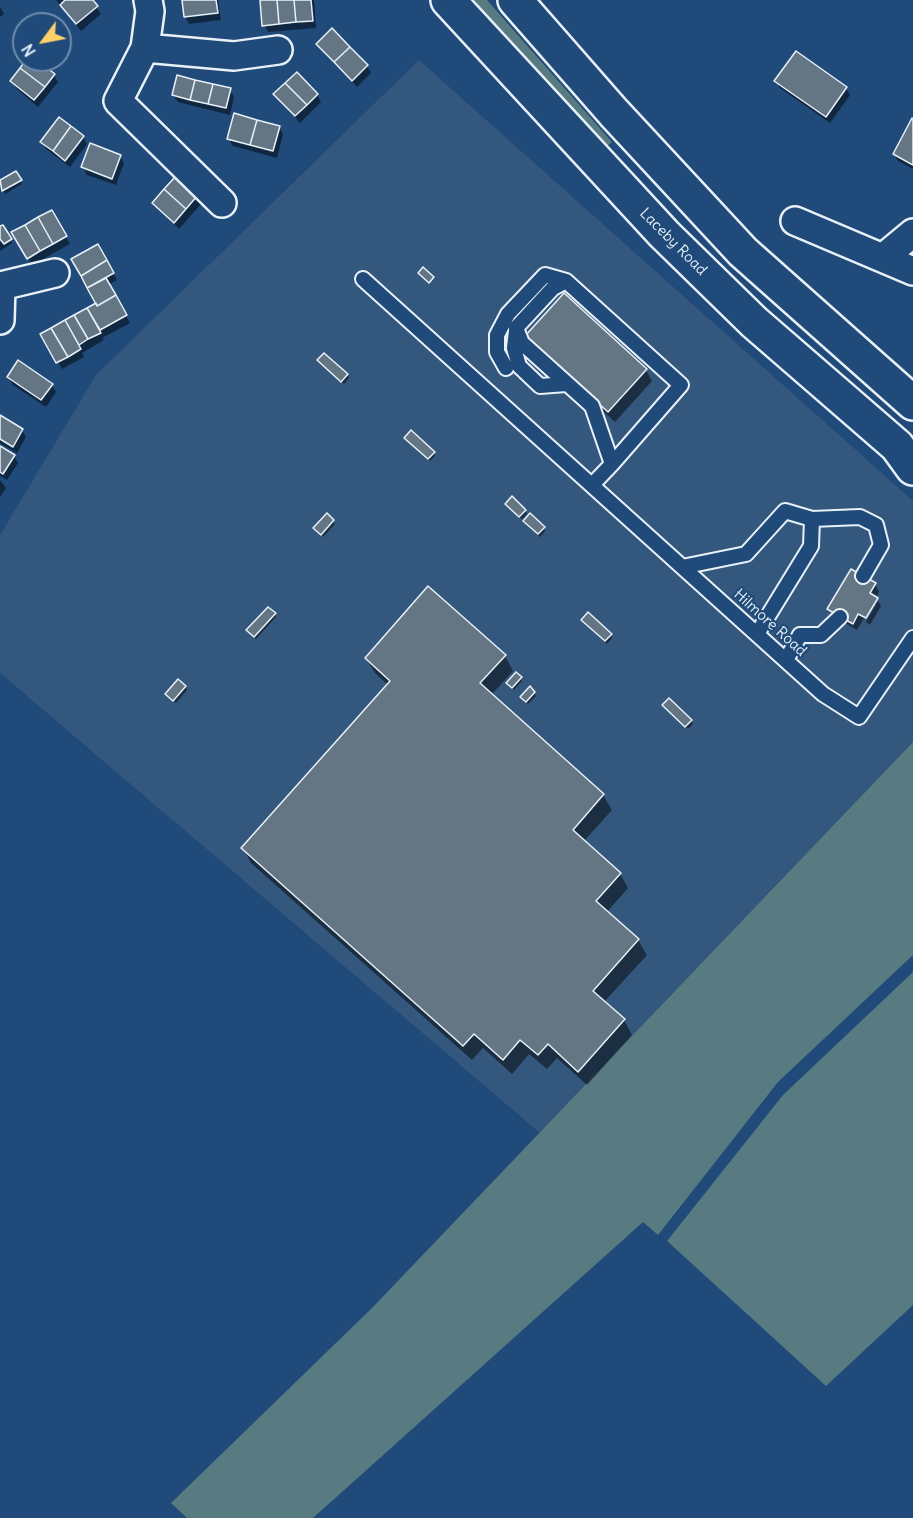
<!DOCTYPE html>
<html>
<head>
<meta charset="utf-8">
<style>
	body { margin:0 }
	#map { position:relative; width:913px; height:1518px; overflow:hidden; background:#1f4a7a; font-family:Delius,sans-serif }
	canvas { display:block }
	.north { position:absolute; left:12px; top:12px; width:60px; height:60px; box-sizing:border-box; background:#1f4a7a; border:2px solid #6f8dac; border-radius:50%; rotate:238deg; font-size:16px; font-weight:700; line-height:24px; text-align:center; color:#e8f1f8 }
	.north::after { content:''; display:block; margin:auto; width:21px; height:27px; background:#ffd166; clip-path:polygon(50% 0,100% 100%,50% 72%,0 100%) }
</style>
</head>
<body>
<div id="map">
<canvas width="913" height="1518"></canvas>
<div class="north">N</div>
</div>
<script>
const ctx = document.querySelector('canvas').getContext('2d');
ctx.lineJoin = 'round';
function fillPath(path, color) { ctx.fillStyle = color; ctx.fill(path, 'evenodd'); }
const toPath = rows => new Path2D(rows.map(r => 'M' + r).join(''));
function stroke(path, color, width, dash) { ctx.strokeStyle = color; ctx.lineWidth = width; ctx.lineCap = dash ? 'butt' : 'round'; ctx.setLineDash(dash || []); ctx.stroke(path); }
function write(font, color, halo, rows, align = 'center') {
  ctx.font = font + ' Delius,sans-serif'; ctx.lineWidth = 4.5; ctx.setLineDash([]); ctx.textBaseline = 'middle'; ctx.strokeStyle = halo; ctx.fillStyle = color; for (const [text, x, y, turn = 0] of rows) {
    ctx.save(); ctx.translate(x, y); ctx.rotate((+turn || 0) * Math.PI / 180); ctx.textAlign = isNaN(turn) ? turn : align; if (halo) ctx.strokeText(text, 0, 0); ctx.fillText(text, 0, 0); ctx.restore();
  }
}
fillPath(toPath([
	[419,60,913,501,913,742,540,1133,0,673,0,535,96,375]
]), '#34577d');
fillPath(toPath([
	[456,0,487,0,612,142,601,151],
	[913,742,913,955,778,1082,658,1235,643,1222,313,1518,187,1518,171,1503,372,1308],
	[913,972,913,1305,826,1386,667,1241,783,1095]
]), '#587b81');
fillPath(toPath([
	[56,0,91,0,101,14,81,31],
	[183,0,218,0,221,20,189,24,185,16],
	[261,0,314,0,316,28,268,32,264,25],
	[0,7,4,14,0,17],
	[318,44,367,66,371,73,357,87],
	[28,60,35,60,54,75,58,82,38,107,16,88,11,81],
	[776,81,846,88,850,95,830,123,780,88],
	[230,90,234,97,230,115,178,102,173,95],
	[275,94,317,95,321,102,300,123],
	[913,121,913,169,898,161,894,154],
	[279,127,283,134,277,158,233,146,229,139],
	[83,137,87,144,70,167,46,149,42,142],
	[120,156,124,163,116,185,87,175,83,167],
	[16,173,22,184,5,194,0,182],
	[197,196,201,204,179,229,154,203],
	[51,212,70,244,32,265,14,233],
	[2,227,12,243,0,251,0,228],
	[97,246,117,280,108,285,130,323,102,338,104,340,82,353,84,357,62,369,42,335,98,303,73,260],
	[564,295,646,370,652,381,615,422,533,347,527,336],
	[319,360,347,375,349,378,344,384],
	[8,377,52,385,56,392,46,407,13,385],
	[0,417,22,430,26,437,17,453,0,443],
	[408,441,434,453,435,456,430,461],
	[0,448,14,456,18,463,7,480,0,476],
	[0,480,6,488,0,497],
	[507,504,525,511,527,514,522,519],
	[327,515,335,524,323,537,317,531],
	[525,521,544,528,545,531,540,537],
	[875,584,879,592,875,598,878,600,875,600,857,630,833,616,829,609],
	[878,601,881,606,870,625,866,622],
	[275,614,276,617,256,639,250,633],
	[585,623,611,635,612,638,607,644],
	[505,656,513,671,491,695,603,795,612,810,584,841,620,874,628,888,607,912,638,940,647,955,604,1002,624,1020,632,1035,587,1085,557,1058,547,1069,529,1054,512,1074,483,1048,472,1060,251,863,243,848,388,685,375,673,366,658],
	[520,678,522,681,514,690,510,686],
	[185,687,187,690,176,703,169,697],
	[534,693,536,696,528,704,521,697],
	[665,708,691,721,693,724,688,729]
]), '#0007');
const building = toPath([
	[65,0,93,0,98,6,76,24,60,5,65,0],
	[182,0,216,0,218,13,184,17,182,0],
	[260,0,277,0,279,24,262,26,260,0],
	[277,0,294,0,296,22,279,24,277,0],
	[294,0,311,0,313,21,296,22,294,0],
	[332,28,350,47,334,62,316,44,332,28],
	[350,47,368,65,352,81,334,62,350,47],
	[796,51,847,87,826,117,774,81,796,51],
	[26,60,37,60,55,74,45,87,20,68,26,60],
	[20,68,45,87,34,100,10,81,20,68],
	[297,72,318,94,307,105,285,83,297,72],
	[177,75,195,80,190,100,172,95,177,75],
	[195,80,213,84,208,104,190,100,195,80],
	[285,83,307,105,295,116,273,94,285,83],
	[213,84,231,88,226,108,208,104,213,84],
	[234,113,257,120,250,145,227,139,234,113],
	[59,117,71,126,53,151,40,142,59,117],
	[912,118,913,119,913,165,893,154,912,118],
	[257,120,280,126,273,151,250,145,257,120],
	[71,126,84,136,65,161,53,151,71,126],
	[90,143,121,155,112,179,81,167,90,143],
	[16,171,22,180,2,191,0,180,16,171],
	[176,176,198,195,186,209,164,189,176,176],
	[164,189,186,209,174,223,152,203,164,189],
	[52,210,67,236,53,244,38,217,52,210],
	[38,217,53,244,40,251,25,225,38,217],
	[3,225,12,239,4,244,0,239,0,226,3,225],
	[25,225,40,251,27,259,11,232,25,225],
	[98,244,107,260,81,276,71,259,98,244],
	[107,260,114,273,87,288,81,276,107,260],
	[423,267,434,277,429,283,418,273,423,267],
	[106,278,116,295,97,306,87,288,106,278],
	[564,293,647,369,608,412,525,336,564,293],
	[116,295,127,315,100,330,87,308,96,303,97,306,116,295],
	[87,308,101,333,88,339,74,315,87,308],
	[74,315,88,339,79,345,65,320,74,315],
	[65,320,81,349,68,357,51,328,65,320],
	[51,328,68,357,56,363,40,334,51,328],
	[324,353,348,374,341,382,317,360,324,353],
	[18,360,53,384,41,400,7,377,18,360],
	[0,415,23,429,13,447,0,439,0,415],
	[411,430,435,452,428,459,404,438,411,430],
	[0,446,15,455,3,474,0,472,0,446],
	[512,496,526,510,519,517,505,504,512,496],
	[327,513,334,520,321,535,313,528,327,513],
	[530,513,545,527,538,534,523,521,530,513],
	[851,569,876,583,870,593,878,598,866,618,858,614,853,624,827,609,851,569],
	[428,586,506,655,480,683,604,794,573,830,621,873,596,901,639,939,593,991,625,1019,578,1072,548,1044,538,1055,520,1040,503,1060,474,1034,463,1046,241,848,390,681,365,658,428,586],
	[268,607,276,613,254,637,246,630,268,607],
	[588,612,612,634,605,641,581,620,588,612],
	[516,672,522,677,512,688,506,683,516,672],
	[178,679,186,686,173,701,165,694,178,679],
	[530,686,535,692,526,702,520,697,530,686],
	[669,698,692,720,685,727,662,705,669,698]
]);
fillPath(building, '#647584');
stroke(building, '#e8f1f8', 1.5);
const service = toPath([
	[363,279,823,694,859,717,913,638],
	[566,281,553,288,516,328,522,343,592,406,612,464,592,485],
	[516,331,514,348,519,366,540,386,566,384],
	[506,368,497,352,497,335,508,314,545,275,566,281,681,385,612,464],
	[812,519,860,517,876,525,881,545,863,576],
	[682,567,746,554,785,511,812,519,811,546,757,634],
	[786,660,800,635,821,635,840,617]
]);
const minor = toPath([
	[148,0,150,11,145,48,118,101,222,203],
	[145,48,234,56,278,50],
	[795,221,913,271],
	[884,257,913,233],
	[0,320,1,286,55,273]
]);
const trunk = toPath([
	[448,0,664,234,754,322,897,446,913,468],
	[515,0,614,113,743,252,913,403]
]);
stroke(service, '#e8f1f8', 18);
stroke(minor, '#e8f1f8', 32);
stroke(trunk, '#e8f1f8', 38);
stroke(service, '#1f4a7a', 14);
stroke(minor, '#1f4a7a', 27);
stroke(trunk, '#1f4a7a', 33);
write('15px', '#e8f1f8', '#1f4a7a', [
	["Laceby Road",673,242,45],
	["Hilmore Road",770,623,42]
]);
</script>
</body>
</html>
